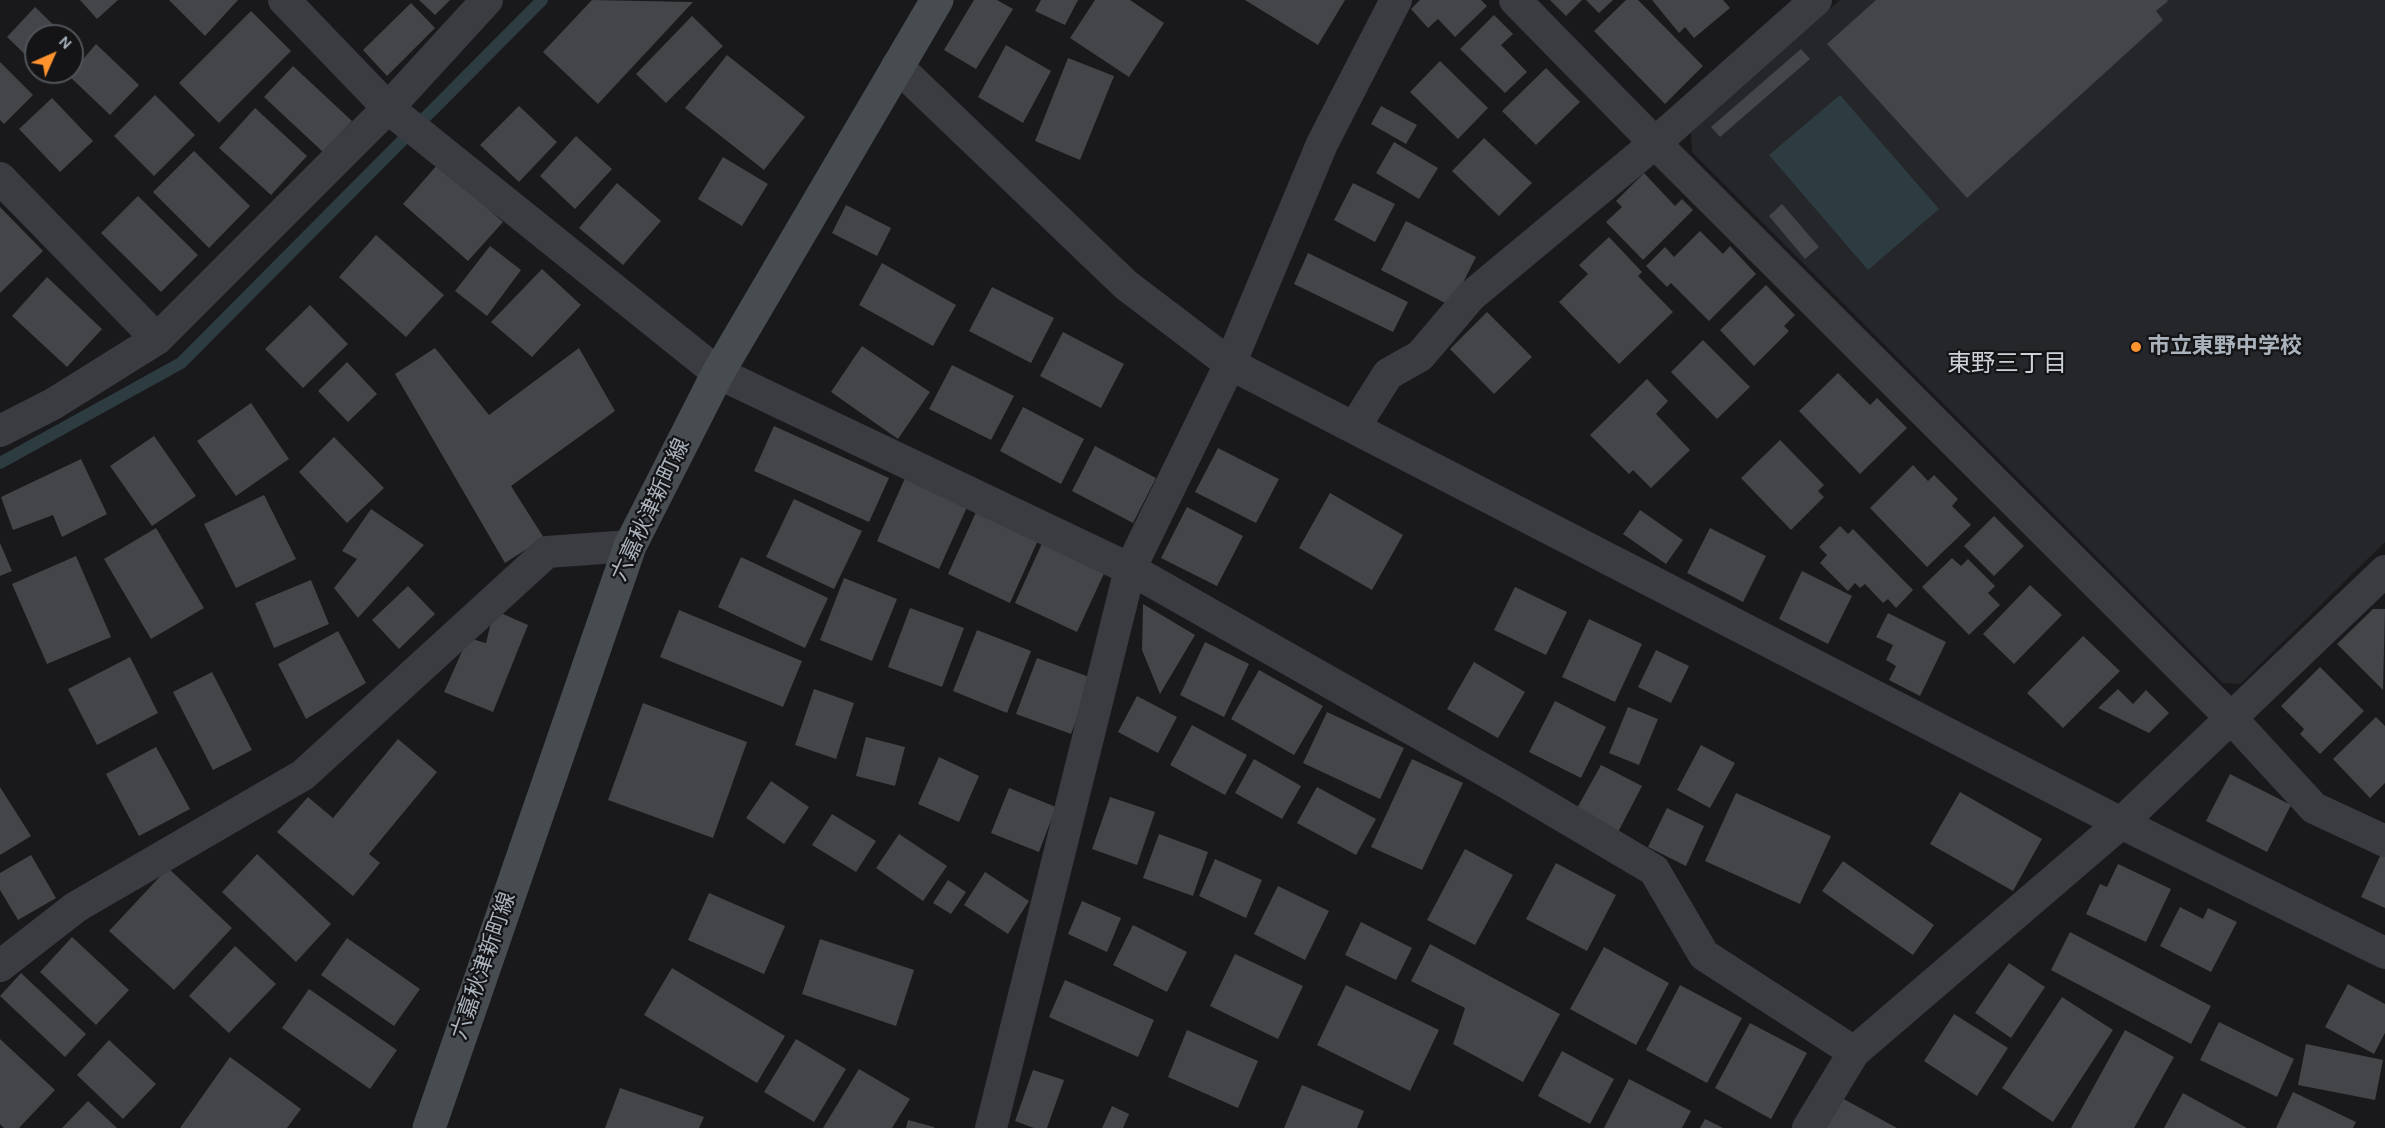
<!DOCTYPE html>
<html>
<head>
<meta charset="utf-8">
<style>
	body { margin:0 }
	#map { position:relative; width:2385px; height:1128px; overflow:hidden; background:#19191c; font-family:Karla,sans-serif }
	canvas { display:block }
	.north { position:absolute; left:24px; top:24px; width:60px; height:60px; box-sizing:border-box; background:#141417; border:2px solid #505459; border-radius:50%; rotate:45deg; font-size:16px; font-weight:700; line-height:24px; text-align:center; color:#aab3bc }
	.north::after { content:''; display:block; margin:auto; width:21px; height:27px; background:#ff932e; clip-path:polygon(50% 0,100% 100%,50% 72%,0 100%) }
</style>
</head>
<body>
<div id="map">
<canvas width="2385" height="1128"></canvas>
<div class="north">N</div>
</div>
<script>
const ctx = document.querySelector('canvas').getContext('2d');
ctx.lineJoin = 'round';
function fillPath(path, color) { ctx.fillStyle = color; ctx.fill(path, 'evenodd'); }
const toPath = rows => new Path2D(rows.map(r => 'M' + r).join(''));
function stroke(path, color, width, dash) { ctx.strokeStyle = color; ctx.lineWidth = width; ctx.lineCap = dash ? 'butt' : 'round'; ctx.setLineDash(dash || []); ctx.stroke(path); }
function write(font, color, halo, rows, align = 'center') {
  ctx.font = font + ' Karla,"Noto Sans JP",sans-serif'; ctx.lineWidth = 4.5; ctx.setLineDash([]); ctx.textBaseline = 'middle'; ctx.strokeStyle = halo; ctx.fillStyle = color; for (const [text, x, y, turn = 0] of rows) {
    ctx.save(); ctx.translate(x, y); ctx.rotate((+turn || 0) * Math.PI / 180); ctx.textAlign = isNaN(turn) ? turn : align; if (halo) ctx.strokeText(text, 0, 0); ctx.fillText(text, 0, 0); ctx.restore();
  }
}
fillPath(toPath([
	[1840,0,2385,0,2385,542,2240,684,2223,683,1692,152,1691,132]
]), '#252629');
fillPath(toPath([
	[1840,95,1939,209,1868,270,1769,155]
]), '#2d3c41');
stroke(toPath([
	[0,463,181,363,542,0]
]), '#2d3c41', 12);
fillPath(toPath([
	[80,0,118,0,97,19],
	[169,0,238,0,205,36],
	[419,0,450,0,435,15],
	[592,0,693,2,598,104,543,52],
	[974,0,997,0,1013,9,976,69,944,50],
	[1041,0,1078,0,1065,25,1035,11],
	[1095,0,1130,0,1164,23,1129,77,1070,38],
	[1245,0,1345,0,1318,45],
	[1420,0,1481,0,1487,6,1455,37,1438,19,1428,28,1411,9],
	[1550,0,1582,0,1566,16],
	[1586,0,1613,0,1599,13],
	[1626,0,1638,0,1703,66,1665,104,1594,31],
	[1652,0,1723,0,1730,8,1694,38,1685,27,1679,33],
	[1876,0,2167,0,2168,1,2156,11,2163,20,1967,198,1827,44],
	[411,3,435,28,387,76,363,50],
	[35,7,65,36,36,36,36,65,7,37],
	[251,11,291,51,219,123,179,83],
	[1494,15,1513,34,1501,45,1527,72,1505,93,1460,49],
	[692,16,723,46,666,103,636,74],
	[96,44,139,85,110,115,67,74,72,72],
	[1006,45,1051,71,1023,123,978,97],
	[1801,49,1810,59,1720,137,1711,127],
	[727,55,805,117,764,170,685,108],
	[1068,58,1114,76,1080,160,1035,141],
	[1440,61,1488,108,1458,139,1410,92],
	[0,62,33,95,4,124,0,120],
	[293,66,352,121,323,152,264,97],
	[1546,68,1580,102,1536,145,1502,111],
	[155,95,195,135,154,176,114,136],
	[52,98,93,141,60,172,19,129],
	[519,106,557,142,519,182,480,145],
	[1381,106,1417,125,1406,144,1371,124],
	[255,108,307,156,271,195,219,148],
	[576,136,612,169,575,209,540,176],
	[1484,138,1532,183,1499,216,1452,171],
	[1394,142,1438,168,1419,199,1376,173],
	[194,151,250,206,209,248,153,192],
	[723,157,768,184,742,226,698,199],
	[438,164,503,222,468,261,403,204],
	[1644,173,1675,206,1682,199,1693,210,1643,260,1606,222,1622,207,1616,201],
	[617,183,661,221,623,265,579,228],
	[1353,183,1395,204,1375,242,1334,220],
	[138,196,198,255,161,292,101,233],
	[1782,204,1819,247,1805,259,1769,216],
	[846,205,891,228,877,256,832,233],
	[0,207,43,251,0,293],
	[1406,221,1476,257,1451,306,1381,270],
	[1700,231,1723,254,1730,246,1756,274,1709,321,1671,283,1667,287,1646,266,1665,247,1674,257],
	[376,235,444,295,406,337,339,277],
	[1609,237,1642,272,1638,276,1673,312,1619,364,1559,302,1588,274,1579,265],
	[490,246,521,270,487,316,455,291],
	[1308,253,1408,302,1393,332,1294,284],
	[882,263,956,305,933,346,859,305],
	[542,269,581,305,532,357,491,322],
	[47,277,102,329,67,367,12,316],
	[1766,285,1795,315,1784,326,1789,331,1754,366,1720,330],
	[992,287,1054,318,1031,363,969,331],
	[310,305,348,344,303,388,265,349],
	[1487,312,1532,357,1494,394,1450,349],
	[1063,332,1124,364,1101,408,1040,376],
	[1703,340,1750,387,1717,419,1671,372],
	[862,346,930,392,898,439,831,392],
	[435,348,489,415,579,348,615,411,511,486,544,538,505,563,395,374],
	[347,362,377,394,348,422,318,391],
	[952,365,1014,396,991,440,929,409],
	[1838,373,1870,405,1877,398,1907,428,1860,474,1799,411],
	[1647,379,1668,401,1656,414,1690,450,1651,488,1633,470,1629,474,1590,435],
	[251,403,289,459,236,496,197,441],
	[1023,407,1084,439,1061,484,1000,451],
	[774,426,889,478,869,522,754,471],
	[154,436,196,496,152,526,110,466],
	[334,437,384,488,347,523,299,472],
	[1780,440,1824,485,1818,491,1824,497,1791,530,1741,478],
	[1095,446,1156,478,1133,523,1072,491],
	[1218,448,1279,479,1256,523,1195,492],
	[81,459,107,514,62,537,53,515,13,530,1,497],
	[1913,465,1928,481,1934,475,1958,499,1952,506,1971,525,1927,567,1870,508],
	[906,476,968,505,939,569,877,541],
	[1330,493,1403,535,1372,590,1299,548],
	[264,495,296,559,236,588,204,524],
	[794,499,862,531,834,589,766,557],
	[1187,507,1243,536,1217,586,1161,558],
	[371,509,424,545,358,618,334,588,357,559,342,551],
	[977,510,1039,538,1010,603,948,574],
	[1640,510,1683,540,1666,564,1623,534],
	[1994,516,2024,546,1994,576,1964,546],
	[1840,526,1848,534,1853,529,1913,590,1896,608,1888,599,1883,603,1865,584,1860,588,1855,583,1848,591,1820,563,1827,555,1819,547],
	[156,528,204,608,151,639,104,559],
	[1710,528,1766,556,1743,602,1687,573],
	[1044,539,1107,567,1077,632,1015,603],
	[0,543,12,571,0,576],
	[76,556,111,637,47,664,12,584],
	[741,557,828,598,805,648,718,607],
	[1952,558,1961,566,1968,559,1995,586,1988,593,2000,605,1969,635,1922,587],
	[1802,571,1852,596,1828,644,1779,619],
	[844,578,897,599,872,661,820,640],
	[311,580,329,624,274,648,255,603],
	[2030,585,2062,615,2014,664,1983,634],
	[408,586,435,614,399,649,372,620],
	[1515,587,1567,612,1546,655,1494,630],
	[1143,604,1195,635,1160,694,1142,650],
	[910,608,964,628,942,687,888,667],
	[2373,609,2385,609,2383,690,2337,644],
	[494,610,528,625,493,712,444,692,468,638,486,643],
	[679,610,802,661,783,707,660,657],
	[1888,613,1946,642,1920,696,1889,680,1896,666,1886,660,1893,645,1876,637],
	[1589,619,1642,644,1615,702,1562,677],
	[977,630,1031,651,1007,713,953,691],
	[338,631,366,683,306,719,278,664],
	[2083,636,2120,671,2063,728,2027,693],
	[1205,642,1249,664,1224,717,1180,695],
	[1656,650,1689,666,1671,703,1638,687],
	[130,657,158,713,97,745,68,689],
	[1037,658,1092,678,1071,734,1016,714],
	[1474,662,1525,692,1498,738,1447,709],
	[2320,667,2364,711,2320,754,2300,734,2304,729,2281,706],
	[1259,670,1323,706,1294,755,1231,719],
	[212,672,252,750,213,770,173,692],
	[814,689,854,703,836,759,795,745],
	[2118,689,2133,704,2146,690,2169,713,2149,733,2098,708],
	[1137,696,1177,717,1158,753,1118,732],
	[1555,701,1606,727,1581,778,1529,752],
	[643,703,747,742,713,838,608,800],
	[1628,707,1658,719,1639,765,1609,753],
	[1327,712,1404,748,1380,799,1303,763],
	[2376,717,2385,726,2385,783,2370,798,2333,759],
	[1192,725,1247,755,1225,795,1170,765],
	[866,737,905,747,895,786,856,776],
	[398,739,437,772,369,854,380,863,353,896,277,832,308,797,333,818],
	[1701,745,1735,763,1710,808,1677,790],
	[156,747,190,809,139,836,106,774],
	[939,757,979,776,959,822,918,804],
	[1254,759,1301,786,1282,819,1235,793],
	[1412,759,1463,783,1422,870,1371,847],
	[1601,765,1642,786,1618,832,1576,810],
	[2230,774,2291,805,2267,852,2206,821],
	[771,781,809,807,784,844,746,818],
	[0,787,31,836,0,855],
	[1317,787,1376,819,1356,855,1297,823],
	[1009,788,1056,807,1039,852,991,833],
	[1960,792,2042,839,2013,891,1930,844],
	[1736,793,1831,836,1800,904,1705,861],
	[1110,797,1155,812,1137,865,1092,849],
	[1667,808,1704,826,1686,866,1648,847],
	[832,814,876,841,856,872,812,845],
	[899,834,947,866,923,901,876,868],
	[1159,834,1208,852,1193,896,1143,878],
	[1465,849,1513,875,1475,945,1427,920],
	[2382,852,2385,854,2385,908,2361,897],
	[257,854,331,924,296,962,222,892],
	[31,855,56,898,18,920,0,890,0,873],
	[1215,859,1262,880,1246,918,1199,896],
	[1843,861,1934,925,1913,955,1822,891],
	[1556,863,1616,895,1587,951,1526,919],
	[2118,864,2171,889,2146,942,2086,914,2100,884,2107,887],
	[168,868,232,928,174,990,109,931],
	[985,872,1029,901,1008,934,964,905],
	[948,880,966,892,951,914,933,903],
	[1278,886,1329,911,1305,960,1254,934],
	[709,893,785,926,764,974,688,940],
	[1082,901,1121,918,1107,952,1068,934],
	[2180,907,2203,919,2208,908,2237,922,2211,972,2160,946],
	[1361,922,1412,948,1396,980,1345,955],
	[1133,925,1187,952,1167,992,1113,965],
	[2070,932,2211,1006,2191,1044,2051,970],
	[72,937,129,990,96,1025,40,972],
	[347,938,420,989,394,1026,321,975],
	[820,939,914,970,896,1026,802,994],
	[1430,944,1560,1014,1523,1082,1453,1044,1465,1008,1411,981],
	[235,946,276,984,229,1033,189,996],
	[1604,947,1669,983,1636,1045,1570,1009],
	[1235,954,1303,986,1278,1039,1210,1006],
	[2009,963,2045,987,2011,1038,1975,1013],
	[672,968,785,1036,757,1083,644,1015],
	[21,973,86,1034,65,1057,0,996],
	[1065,980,1154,1020,1138,1057,1049,1017],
	[2348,984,2385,1004,2385,1033,2374,1054,2325,1027],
	[1346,985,1439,1030,1410,1091,1317,1045],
	[1680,985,1742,1018,1707,1083,1646,1050],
	[309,989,397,1050,370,1089,282,1028],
	[2062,997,2113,1030,2053,1122,2002,1088],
	[1954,1014,2008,1048,1977,1096,1924,1061],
	[2219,1022,2294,1059,2277,1097,2200,1060],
	[1750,1023,1807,1053,1771,1119,1715,1088],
	[1187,1030,1258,1061,1238,1108,1168,1077],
	[2125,1030,2174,1057,2134,1128,2071,1128],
	[0,1039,55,1090,19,1128,4,1128,0,1124],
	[796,1039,846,1069,814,1122,764,1092],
	[109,1040,156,1084,123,1119,77,1075],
	[2306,1044,2383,1060,2375,1100,2298,1085],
	[1562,1051,1614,1079,1590,1124,1538,1096],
	[230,1057,301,1109,287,1128,180,1128],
	[859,1069,910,1099,892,1128,823,1128],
	[1033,1070,1064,1080,1047,1128,1034,1128,1015,1121],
	[1629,1079,1691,1111,1682,1128,1604,1128],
	[1302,1085,1364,1111,1357,1128,1284,1128],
	[620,1088,704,1117,699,1128,605,1128],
	[2293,1092,2356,1122,2353,1128,2276,1128],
	[2183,1093,2247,1128,2164,1128],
	[1840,1097,1897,1128,1822,1128],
	[88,1101,117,1128,62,1128],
	[1112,1106,1129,1114,1123,1128,1102,1128],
	[1705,1119,1723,1128,1700,1128],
	[908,1120,934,1127,934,1128,906,1128]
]), '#434549');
stroke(toPath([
	[284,0,388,108,718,373,1130,569,1507,783,1654,870,1704,955,1854,1052],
	[1515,0,1655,143,2232,719,2314,808,2385,841],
	[897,66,1126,285,1230,364,2121,823,2385,953],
	[0,178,157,339],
	[1354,428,1388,374,1420,356,1471,296,1655,143,1816,0],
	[0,431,53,404,157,339,388,108,487,0],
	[0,966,76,907,303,775,547,552,630,546],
	[991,1128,1130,569,1230,364,1322,144,1396,0],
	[1808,1128,1854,1052,2121,823,2385,571]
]), '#3a3c41', 32);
stroke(toPath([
	[429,1128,630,546,718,373,937,0]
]), '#474c51', 33);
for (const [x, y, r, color] of [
	[2136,347,6,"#ff932e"]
]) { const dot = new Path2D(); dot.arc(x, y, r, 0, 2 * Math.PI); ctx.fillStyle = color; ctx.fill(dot); stroke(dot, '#141417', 2); }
write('bold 22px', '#aab3bc', '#141417', [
	["市立東野中学校",2148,347]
], 'left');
write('22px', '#aab3bc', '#141417', [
	["六嘉秋津新町線",651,510,-65],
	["六嘉秋津新町線",484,966,-71]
]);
write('24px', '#ccd1d8', '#141417', [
	["東野三丁目",2007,364]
]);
</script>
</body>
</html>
